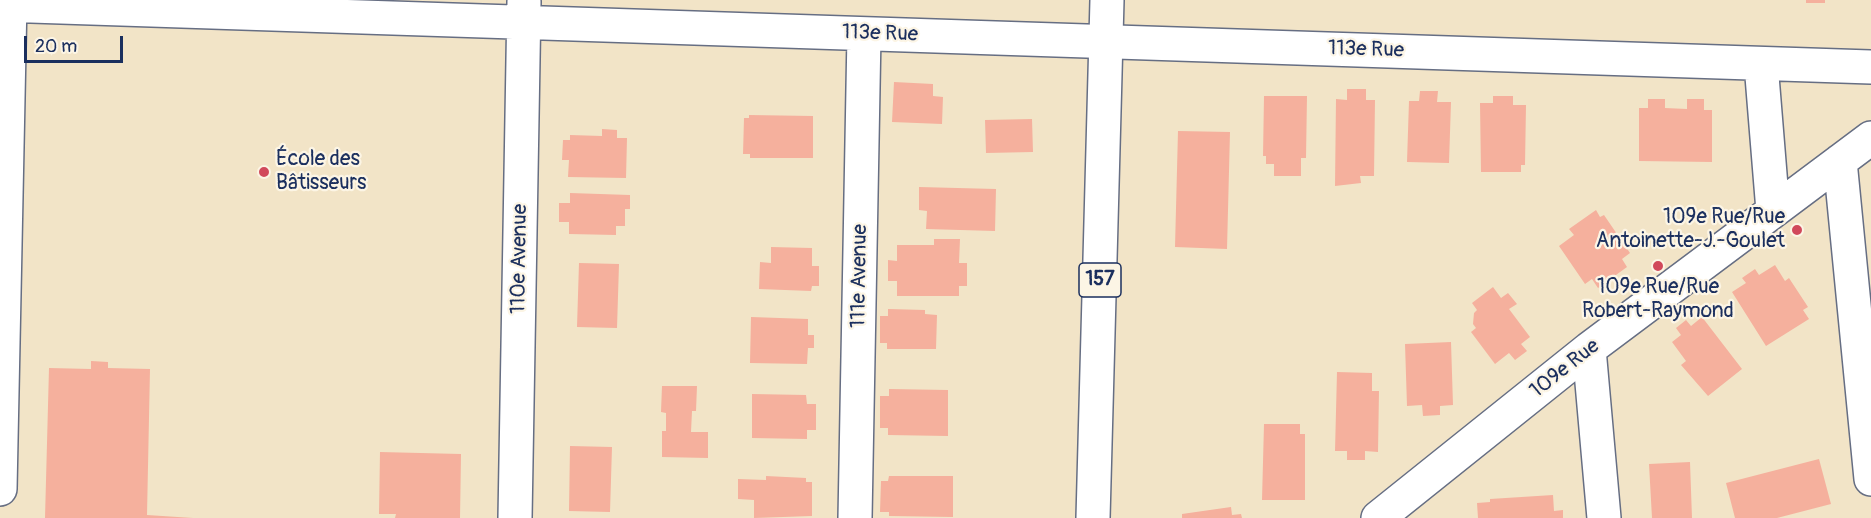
<!DOCTYPE html>
<html>
<head>
<meta charset="utf-8">
<style>
	body { margin:0 }
	#map { position:relative; width:1871px; height:518px; overflow:hidden; background:#f2e4c7; font-family:Pangolin,sans-serif }
	canvas { display:block }
	.scale { position:absolute; left:24px; top:36px; width:99px; height:27px; box-sizing:border-box; border:3px solid #1b2f5e; border-top:0; padding-left:8px; font-size:18px; line-height:21px; white-space:nowrap; color:#1b2f5e; -webkit-text-stroke:4px #fcf5e5; paint-order:stroke }
</style>
</head>
<body>
<div id="map">
<canvas width="1871" height="518"></canvas>
<div class="scale">20 m</div>
</div>
<script>
const ctx = document.querySelector('canvas').getContext('2d');
ctx.lineJoin = 'round';
function fillPath(path, color) { ctx.fillStyle = color; ctx.fill(path, 'evenodd'); }
const toPath = rows => new Path2D(rows.map(r => 'M' + r).join(''));
function stroke(path, color, width, dash) { ctx.strokeStyle = color; ctx.lineWidth = width; ctx.lineCap = dash ? 'butt' : 'round'; ctx.setLineDash(dash || []); ctx.stroke(path); }
function write(font, color, halo, rows, align = 'center') {
  ctx.font = font + ' Pangolin,sans-serif'; ctx.lineWidth = 4.5; ctx.setLineDash([]); ctx.textBaseline = 'middle'; ctx.strokeStyle = halo; ctx.fillStyle = color; for (const [text, x, y, turn = 0] of rows) {
    ctx.save(); ctx.translate(x, y); ctx.rotate((+turn || 0) * Math.PI / 180); ctx.textAlign = isNaN(turn) ? turn : align; if (halo) ctx.strokeText(text, 0, 0); ctx.fillText(text, 0, 0); ctx.restore();
  }
}
fillPath(toPath([
	[1806,0,1825,0,1825,3,1806,3],
	[894,82,933,84,933,96,943,97,942,124,892,122],
	[1347,89,1366,89,1366,100,1375,100,1374,176,1360,176,1361,183,1335,186,1336,99,1347,100],
	[1420,91,1438,91,1437,102,1451,102,1449,163,1407,162,1409,101,1419,101],
	[1264,96,1307,96,1306,158,1301,158,1301,176,1274,176,1274,164,1266,164,1266,156,1263,156],
	[1493,96,1513,96,1513,105,1526,105,1525,165,1521,165,1521,172,1481,172,1480,103,1493,103],
	[1648,99,1665,99,1665,108,1687,109,1687,99,1704,99,1704,110,1712,110,1712,162,1639,161,1639,108,1648,108],
	[749,115,813,116,813,158,750,158,750,154,743,154,744,118,749,118],
	[1032,119,1033,152,986,153,985,120],
	[602,129,617,130,617,138,627,138,626,178,568,177,569,160,562,160,563,140,570,140,570,135,602,136],
	[1178,131,1230,132,1227,249,1175,247],
	[919,187,996,189,995,231,926,229,927,211,919,210],
	[570,193,630,195,630,209,625,209,625,226,616,226,616,235,569,234,569,222,559,222,559,203,570,203],
	[1596,210,1600,217,1604,215,1630,253,1622,259,1627,267,1598,288,1592,279,1585,284,1559,246,1574,235,1569,229],
	[934,239,960,239,959,263,967,263,967,286,959,286,959,296,897,296,897,281,888,281,888,260,897,261,897,245,934,245],
	[771,247,812,248,812,266,819,266,819,286,812,286,811,291,759,289,760,262,771,263],
	[579,263,619,264,617,328,577,327],
	[1775,265,1785,281,1789,278,1808,307,1803,310,1809,319,1766,346,1732,292,1746,283,1742,278,1755,269,1759,275],
	[1493,287,1501,298,1508,293,1517,304,1509,309,1530,337,1521,344,1527,351,1515,360,1509,353,1495,364,1471,332,1476,328,1473,324,1474,313,1477,310,1472,303],
	[888,309,925,310,925,314,937,315,936,349,887,349,887,343,880,343,880,316,888,316],
	[751,317,808,319,808,335,814,335,814,348,808,348,807,364,750,363],
	[1702,317,1742,369,1708,396,1681,365,1686,361,1672,342,1681,335,1676,328,1686,320,1691,326],
	[1451,342,1453,405,1440,406,1440,415,1423,416,1422,405,1407,406,1405,344],
	[91,361,108,362,108,368,150,369,147,515,193,518,45,518,49,368,91,369],
	[1337,372,1372,373,1372,391,1379,391,1378,452,1365,451,1365,460,1347,460,1347,451,1335,451],
	[662,386,697,386,696,411,692,411,691,432,708,432,708,458,662,457,662,431,666,431,666,413,661,412],
	[889,389,948,390,948,436,888,435,888,428,880,428,880,396,889,396],
	[752,394,806,395,807,404,816,404,816,430,807,430,807,439,752,438],
	[1264,424,1300,424,1300,434,1305,434,1305,500,1262,500],
	[570,446,612,447,610,512,569,511],
	[380,452,461,454,460,518,395,518,396,514,379,514],
	[1819,459,1831,504,1777,518,1735,518,1726,483],
	[1690,462,1692,518,1652,518,1649,464],
	[766,476,806,478,806,482,812,482,812,516,754,518,754,500,738,499,738,479,766,480],
	[889,476,953,476,953,517,889,516,889,512,880,512,881,481,888,481],
	[1553,495,1554,511,1563,510,1563,518,1478,518,1477,503,1490,502,1490,499],
	[1231,507,1232,515,1241,514,1242,518,1182,518,1182,514]
]), '#f5b09d');
const minor = toPath([
	[0,5,1871,67],
	[1761,64,1773,211],
	[1840,161,1871,479],
	[1589,349,1604,518],
	[0,489,10,0],
	[515,518,524,2],
	[855,518,864,34],
	[1378,518,1589,349,1871,138]
]);
const major = toPath([
	[1093,518,1107,0]
]);
stroke(minor, '#666e83', 36);
stroke(major, '#666e83', 36);
stroke(minor, '#fff', 33);
stroke(major, '#fff', 33);
for (const [x, y, r, color] of [
	[264,172,6,"#d1495b"],
	[1797,230,6,"#d1495b"],
	[1658,266,6,"#d1495b"]
]) { const dot = new Path2D(); dot.arc(x, y, r, 0, 2 * Math.PI); ctx.fillStyle = color; ctx.fill(dot); stroke(dot, '#fcf5e5', 2); }
for (const [x, y, w] of [
	[1100,280,42]
]) { const box = new Path2D(); box.roundRect(x - w / 2, y - 17, w, 34, 4.5); ctx.fillStyle = '#fcf5e5'; ctx.fill(box); stroke(box, '#1b2f5e', 1.5); }
write('bold 20px', '#1b2f5e', null, [
	["157",1100,280]
]);
write('21px', '#1b2f5e', '#fcf5e5', [
	["113e Rue",880,34,2],
	["113e Rue",1366,50,2],
	["110e Avenue",520,259,-89],
	["111e Avenue",860,276,-89],
	["109e Rue",1565,369,-38]
]);
write('21px', '#1b2f5e', '#fcf5e5', [
	["École des",276,160],
	["Bâtisseurs",276,184],
	["109e Rue/Rue",1785,218,"right"],
	["Antoinette-J.-Goulet",1785,242,"right"],
	["109e Rue/Rue",1658,288,"center"],
	["Robert-Raymond",1658,312,"center"]
], 'left');
</script>
</body>
</html>
